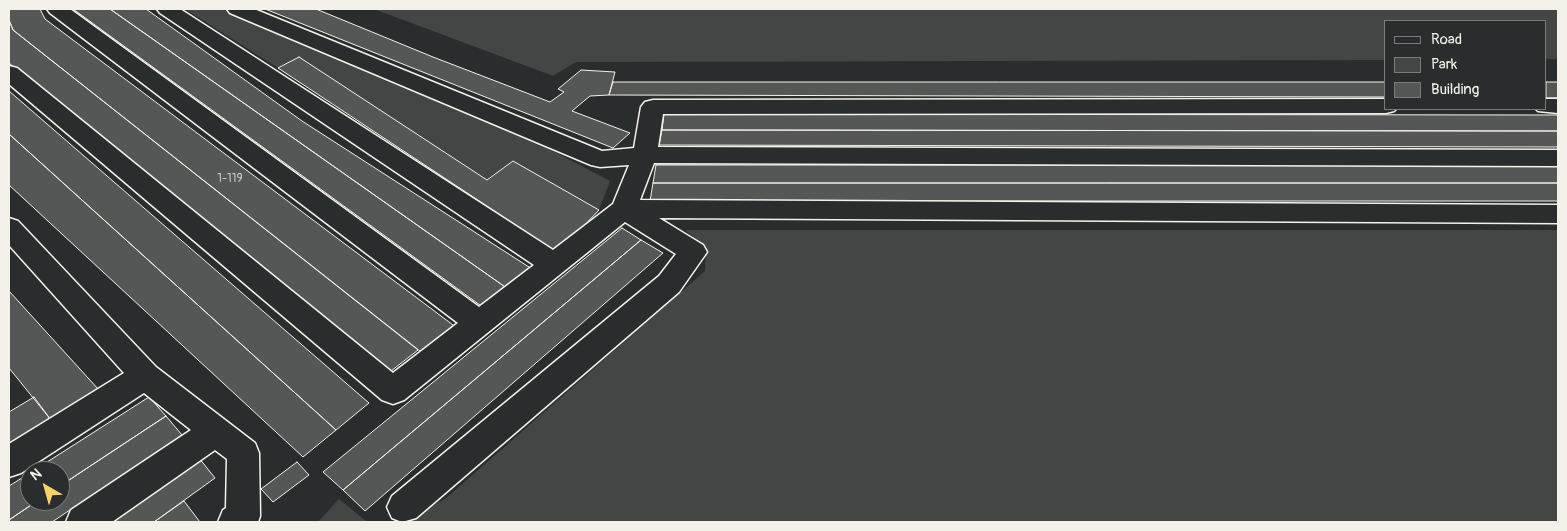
<!DOCTYPE html>
<html>
<head>
<meta charset="utf-8">
<style>
	body { margin:0 }
	#map { position:relative; width:1567px; height:531px; overflow:hidden; background:#2a2d2e; font-family:Pangolin,sans-serif }
	canvas { display:block }
	.frame { position:absolute; inset:0; border:10px solid #f4f1e8; pointer-events:none }
	.legend { position:absolute; left:1384px; top:20px; width:162px; height:90px; box-sizing:border-box; background:#2a2d2e; border:1px solid #7b7b78; margin:0; padding:6px 9px; list-style:none; font-size:15px; color:#f4f1e8 }
	.legend li { display:flex; align-items:center; gap:10px; height:25px }
	.legend b { width:25px; border:1px solid #7b7b78 }
	.north { position:absolute; left:20px; top:461px; width:50px; height:50px; box-sizing:border-box; background:#2a2d2e; border:1px solid #7b7b78; border-radius:50%; rotate:322deg; font-size:14px; font-weight:700; line-height:20px; text-align:center; color:#f4f1e8 }
	.north::after { content:''; display:block; margin:auto; width:18px; height:22px; background:#ffd166; clip-path:polygon(50% 0,100% 100%,50% 72%,0 100%) }
</style>
</head>
<body>
<div id="map">
<canvas width="1567" height="531"></canvas>
<div class="frame"></div>
<ul class="legend">
<li><b style="height:6px;background:#2a2d2e"></b>Road</li>
<li><b style="height:14px;background:#444645"></b>Park</li>
<li><b style="height:14px;background:#555756"></b>Building</li>
</ul>
<div class="north">N</div>
</div>
<script>
const ctx = document.querySelector('canvas').getContext('2d');
ctx.lineJoin = 'round';
function fillPath(path, color) { ctx.fillStyle = color; ctx.fill(path, 'evenodd'); }
const toPath = rows => new Path2D(rows.map(r => 'M' + r).join(''));
function stroke(path, color, width, dash) { ctx.strokeStyle = color; ctx.lineWidth = width; ctx.lineCap = dash ? 'butt' : 'round'; ctx.setLineDash(dash || []); ctx.stroke(path); }
function write(font, color, halo, rows, align = 'center') {
  ctx.font = font + ' Pangolin,sans-serif'; ctx.lineWidth = 4.5; ctx.setLineDash([]); ctx.textBaseline = 'middle'; ctx.strokeStyle = halo; ctx.fillStyle = color; for (const [text, x, y, turn = 0] of rows) {
    ctx.save(); ctx.translate(x, y); ctx.rotate((+turn || 0) * Math.PI / 180); ctx.textAlign = isNaN(turn) ? turn : align; if (halo) ctx.strokeText(text, 0, 0); ctx.fillText(text, 0, 0); ctx.restore();
  }
}
fillPath(toPath([
	[185,9,222,9,515,131,610,181,599,210,513,161,487,180,299,57,278,68],
	[374,9,1558,9,1558,59,1546,59,1546,21,1386,21,1386,60,576,62,553,76],
	[685,230,1558,230,1558,522,401,522,445,499,705,271,706,247],
	[339,499,367,522,318,522]
]), '#444645');
const building = toPath([
	[9,9,40,9,45,19,457,328,425,355,13,30,9,20,9,9],
	[73,9,110,9,508,289,484,308,73,9],
	[110,9,146,9,302,121,532,269,508,289,110,9],
	[265,9,316,9,433,57,550,102,564,92,558,89,581,70,615,72,609,95,590,96,572,111,630,133,613,148,265,9],
	[9,20,13,30,418,350,391,371,9,63,9,20],
	[299,57,487,180,513,161,599,210,558,253,278,68,299,57],
	[613,82,1386,82,1386,97,609,95,613,82],
	[1546,82,1558,82,1558,98,1546,98,1546,82],
	[9,91,369,403,336,430,9,134,9,91],
	[664,114,1558,115,1558,131,662,130,664,114],
	[662,130,1558,131,1558,147,659,145,662,130],
	[9,134,336,430,303,457,9,185,9,134],
	[656,165,1558,165,1558,183,653,183,656,165],
	[653,183,1558,183,1558,201,650,201,653,183],
	[622,228,641,240,343,490,323,472,622,228],
	[641,240,663,253,365,511,343,490,641,240],
	[9,291,99,390,51,420,9,368,9,291],
	[34,397,51,420,9,447,9,412,34,397],
	[149,397,166,416,60,486,60,471,33,471,149,397],
	[166,416,182,435,52,522,9,522,9,520,37,501,60,501,60,486,166,416],
	[199,458,215,478,154,522,107,522,199,458],
	[297,462,309,475,273,502,261,489,297,462],
	[30,473,30,501,37,501,9,520,9,486,30,473],
	[184,501,200,522,154,522,184,501]
]);
fillPath(building, '#555756');
stroke(building, '#f4f1e8', 1);
const minor = toPath([
	[47,9,70,9,479,307,534,265,160,13,157,9,180,9,553,250,613,204,629,165,600,167,591,165,230,13,227,9,254,9,602,151,634,148,641,107,645,102,653,100,1386,99,1386,109,1396,109,1394,111,1386,113,663,114,658,147,1558,150,1558,166,654,163,640,200,1558,205,1558,223,659,218,703,245,707,252,679,292,416,518,402,522,392,518,387,507,392,496,659,276,676,254,625,222,404,400,393,404,382,400,9,84,9,66,17,68,393,373,458,323,50,13,47,9],
	[1546,99,1558,99,1558,113,1538,111,1536,109,1546,109,1546,99],
	[9,218,18,221,156,367,255,443,259,453,260,516,258,522,218,522,223,510,226,508,227,459,215,450,112,522,66,522,71,510,191,430,144,393,21,473,9,477,9,444,124,373,9,245,9,218]
]);
stroke(minor, '#f4f1e8', 3);
fillPath(minor, '#2a2d2e');
write('12px', '#cccac4', null, [
	["1-119",230,179]
]);
</script>
</body>
</html>
